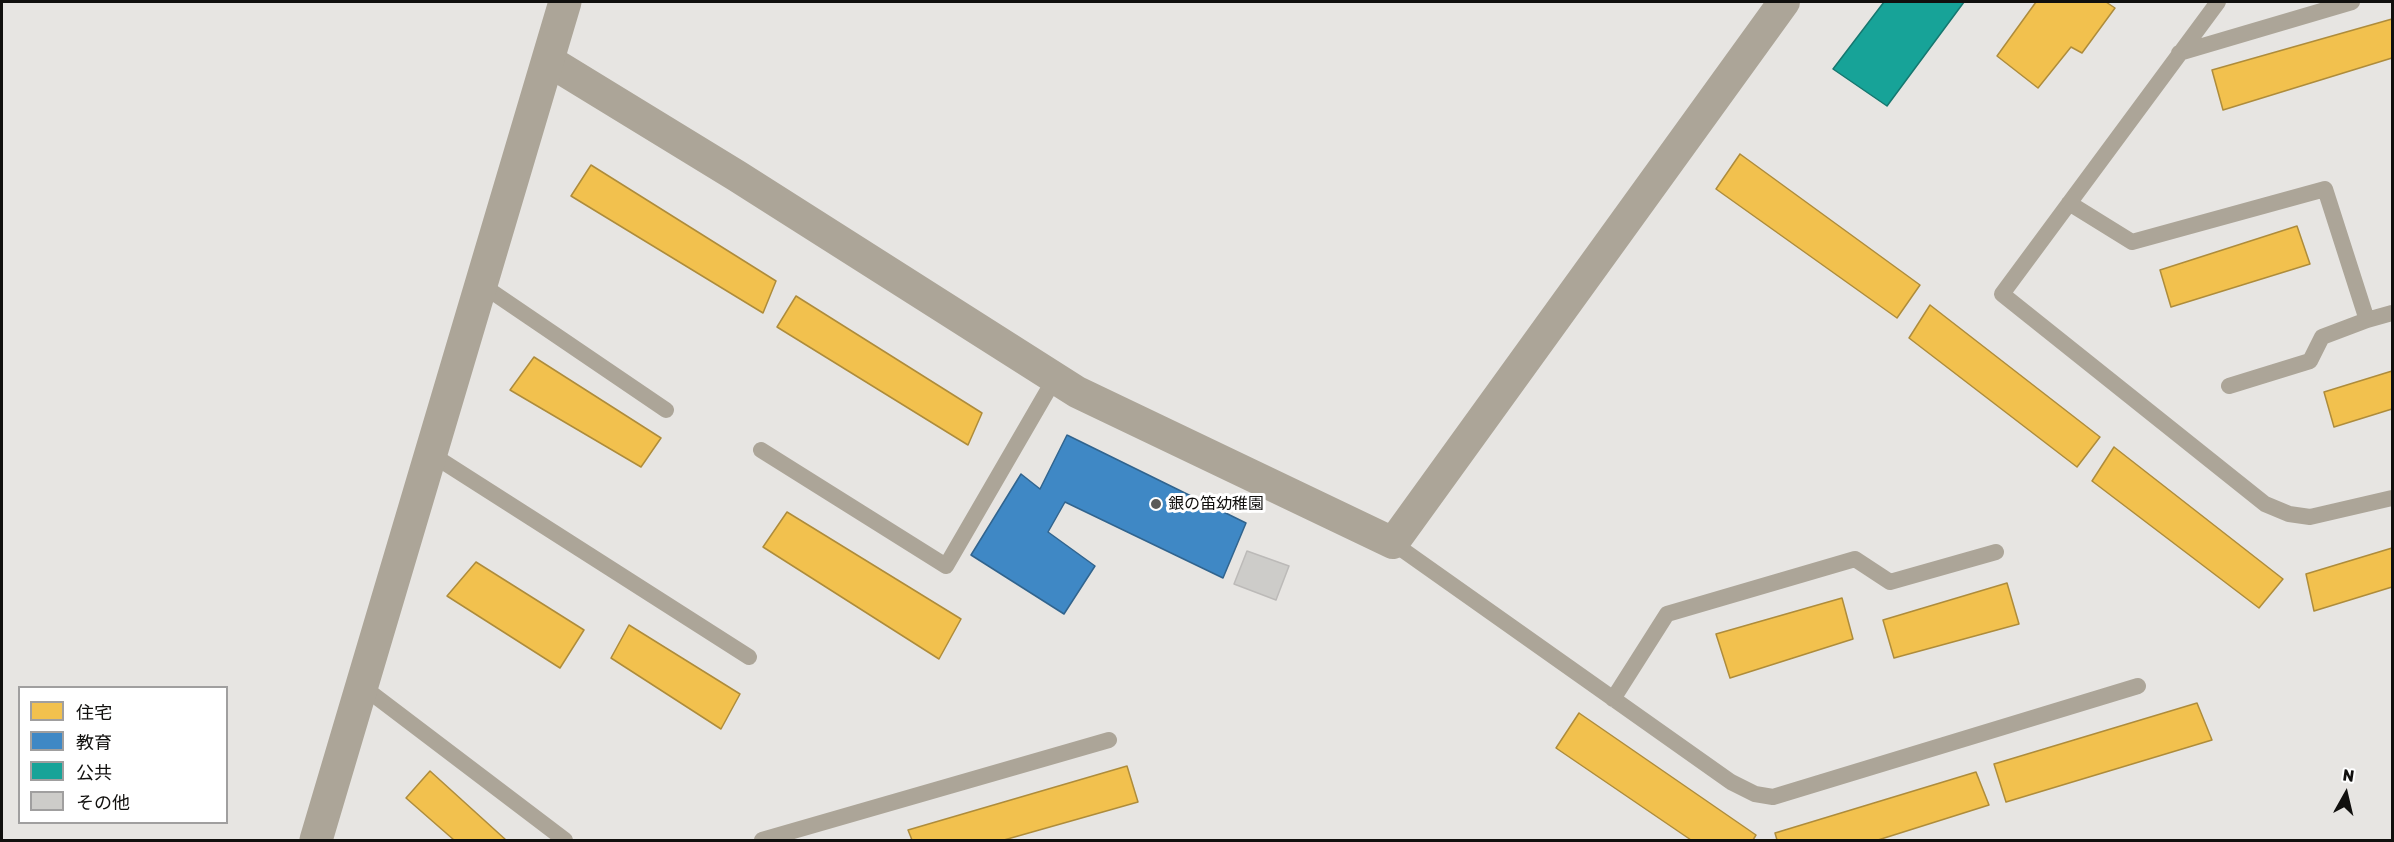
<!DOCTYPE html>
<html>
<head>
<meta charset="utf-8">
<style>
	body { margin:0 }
	#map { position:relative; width:2394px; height:842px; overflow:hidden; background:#e7e5e2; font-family:Rubik,"Noto Sans JP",sans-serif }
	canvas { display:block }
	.frame { position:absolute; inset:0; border:3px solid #11100e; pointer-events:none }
	.legend { position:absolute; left:18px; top:686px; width:210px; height:138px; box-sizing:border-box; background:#fff; border:2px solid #a09f9f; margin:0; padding:8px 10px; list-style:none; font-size:18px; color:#11100e }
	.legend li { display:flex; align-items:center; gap:12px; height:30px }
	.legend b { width:30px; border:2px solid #a09f9f }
	.north { position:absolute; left:2316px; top:764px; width:60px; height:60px; -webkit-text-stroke:4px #fff; paint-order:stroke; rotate:8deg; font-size:16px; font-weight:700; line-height:24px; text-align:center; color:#11100e }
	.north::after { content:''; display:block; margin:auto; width:21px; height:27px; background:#11100e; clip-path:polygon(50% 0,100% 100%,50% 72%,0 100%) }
</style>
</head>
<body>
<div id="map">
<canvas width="2394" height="842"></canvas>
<div class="frame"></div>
<ul class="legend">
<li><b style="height:16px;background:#f2c14e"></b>住宅</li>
<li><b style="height:16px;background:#3f88c5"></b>教育</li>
<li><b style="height:16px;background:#17a398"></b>公共</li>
<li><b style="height:16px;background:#cdccc9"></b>その他</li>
</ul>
<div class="north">N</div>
</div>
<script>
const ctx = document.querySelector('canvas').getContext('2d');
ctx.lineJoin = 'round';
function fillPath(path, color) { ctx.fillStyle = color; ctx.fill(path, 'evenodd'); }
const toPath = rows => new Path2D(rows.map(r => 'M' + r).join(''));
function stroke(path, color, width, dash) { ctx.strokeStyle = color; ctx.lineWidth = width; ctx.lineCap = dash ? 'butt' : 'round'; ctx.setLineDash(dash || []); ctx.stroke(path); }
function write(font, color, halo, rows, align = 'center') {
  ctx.font = font + ' Rubik,"Noto Sans JP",sans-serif'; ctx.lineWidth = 6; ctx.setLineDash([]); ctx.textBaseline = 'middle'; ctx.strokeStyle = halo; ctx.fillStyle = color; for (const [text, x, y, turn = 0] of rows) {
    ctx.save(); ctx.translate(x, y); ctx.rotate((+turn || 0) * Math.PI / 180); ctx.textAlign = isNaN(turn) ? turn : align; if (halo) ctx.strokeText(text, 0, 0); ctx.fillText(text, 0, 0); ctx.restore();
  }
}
const homes = toPath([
	[2036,2,2106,2,2115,8,2082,53,2071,47,2038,88,1997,56,2036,2],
	[2392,19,2392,58,2223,110,2212,70,2392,19],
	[1740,154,1920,285,1897,318,1716,189,1740,154],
	[591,165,776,281,763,313,571,196,591,165],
	[2297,226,2310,264,2171,307,2160,270,2297,226],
	[796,296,982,413,968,445,777,327,796,296],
	[1930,305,2100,437,2077,467,1909,338,1930,305],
	[534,357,661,438,641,467,510,390,534,357],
	[2392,371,2392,409,2334,427,2324,392,2392,371],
	[2114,447,2283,579,2259,608,2092,481,2114,447],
	[787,512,961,619,939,659,763,547,787,512],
	[2392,548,2392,587,2314,611,2306,574,2392,548],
	[476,562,584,630,560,668,447,596,476,562],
	[2007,583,2019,624,1894,658,1883,620,2007,583],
	[1842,598,1853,639,1730,678,1716,634,1842,598],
	[629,625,740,694,721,729,611,658,629,625],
	[2197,703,2212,740,2006,802,1994,764,2197,703],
	[1579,713,1756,835,1753,840,1691,840,1556,748,1579,713],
	[1127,766,1138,802,1004,840,912,840,908,830,1127,766],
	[430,771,506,840,454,840,406,798,430,771],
	[1976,772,1989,805,1878,840,1777,840,1775,833,1976,772]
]);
fillPath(homes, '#f2c14e');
stroke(homes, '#ae8c3b', 1.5);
const schools = toPath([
	[1067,435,1246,523,1223,578,1065,502,1048,532,1095,566,1064,614,971,555,1021,474,1040,489,1067,435]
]);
fillPath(schools, '#3f88c5');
stroke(schools, '#31648e', 1.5);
const public = toPath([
	[1884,2,1964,2,1887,106,1833,69,1884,2]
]);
fillPath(public, '#17a398');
stroke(public, '#15776f', 1.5);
const building = toPath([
	[1247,551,1289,566,1276,600,1234,584,1247,551]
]);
fillPath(building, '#cdccc9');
stroke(building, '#bcbab8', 1.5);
stroke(toPath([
	[2218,2,2002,294,2265,504,2289,514,2310,517,2392,498],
	[2179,53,2352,2],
	[2069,203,2132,242,2325,189,2367,320,2322,337,2310,361,2229,386],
	[482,285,666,410],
	[2367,320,2392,313],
	[761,450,946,566,1055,378],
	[431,454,749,657],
	[1393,543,1731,782,1755,794,1773,797,2138,686],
	[362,686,565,840],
	[1613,699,1667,614,1855,559,1890,582,1996,552],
	[762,840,1109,740]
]), '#aca598', 16);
stroke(toPath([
	[549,61,737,176,1077,392,1393,543,1784,2]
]), '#aca598', 32);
stroke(toPath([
	[316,840,565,2]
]), '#aca598', 33);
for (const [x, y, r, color] of [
	[1156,504,6,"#5c5b58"]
]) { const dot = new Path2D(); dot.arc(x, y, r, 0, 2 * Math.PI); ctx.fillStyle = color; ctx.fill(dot); stroke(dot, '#fff', 2); }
write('16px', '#11100e', '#fff', [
	["銀の笛幼稚園",1168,504]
], 'left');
</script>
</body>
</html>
